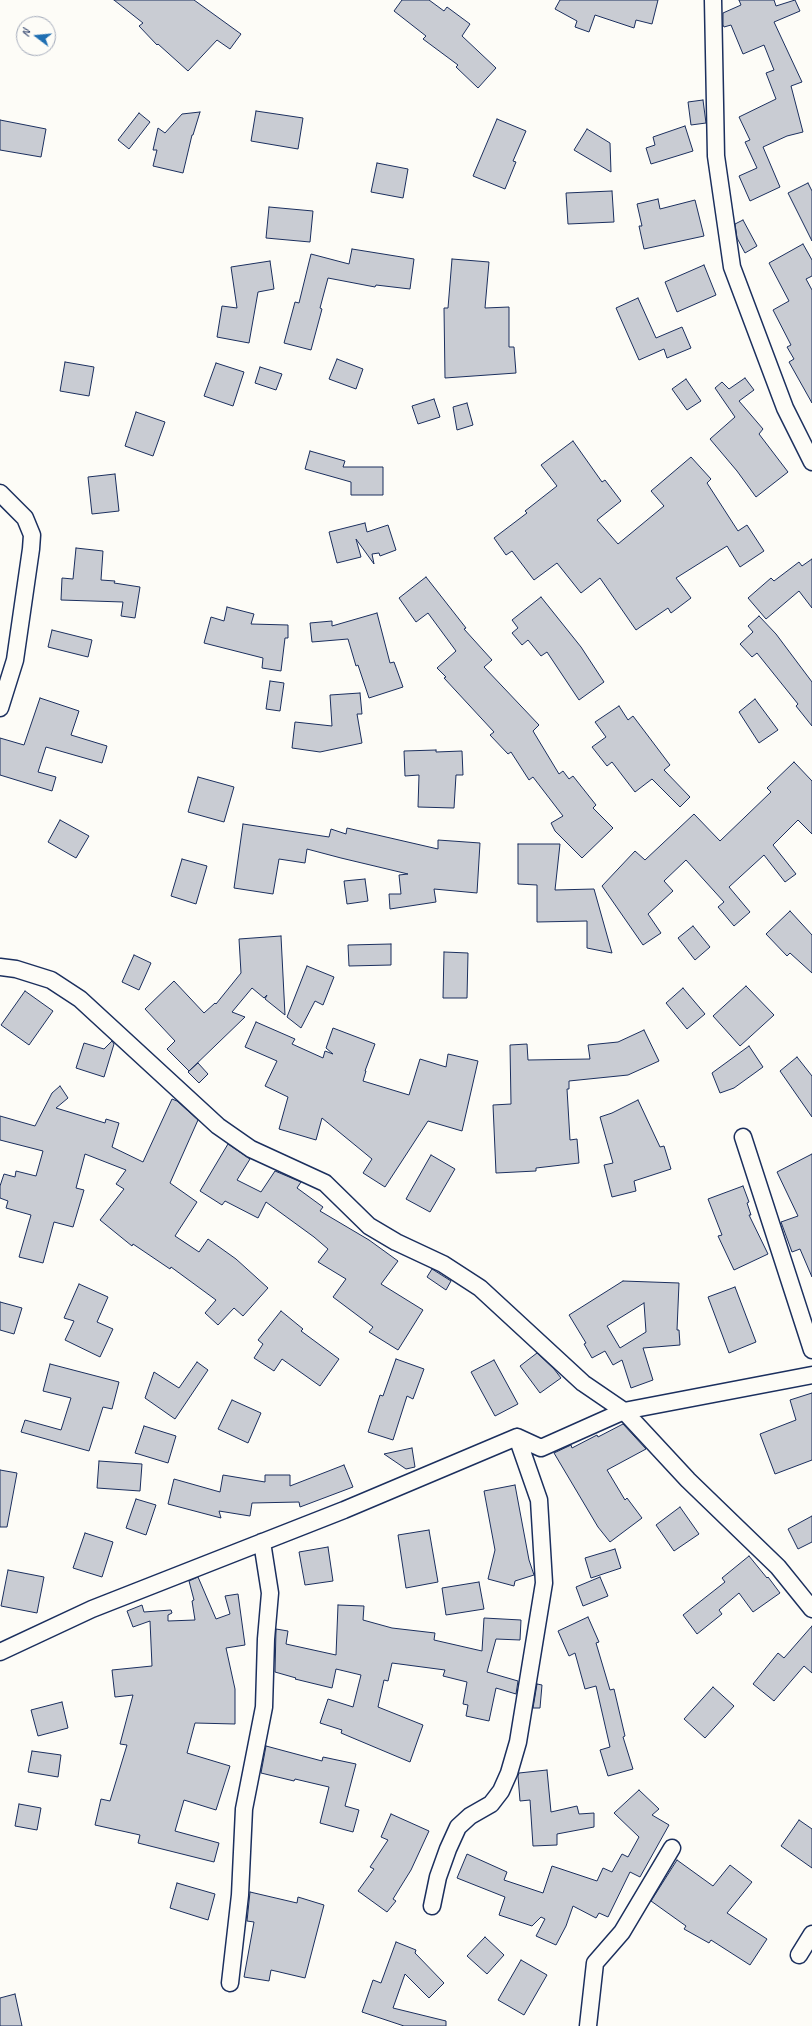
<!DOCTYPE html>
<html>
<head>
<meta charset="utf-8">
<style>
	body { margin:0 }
	#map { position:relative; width:812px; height:2026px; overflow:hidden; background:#fdfcf7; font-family:Caveat,sans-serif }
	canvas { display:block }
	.north { position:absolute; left:16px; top:16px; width:40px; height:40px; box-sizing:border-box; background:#fdfcf7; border:1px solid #a3aaba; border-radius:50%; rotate:286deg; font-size:11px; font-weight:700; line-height:16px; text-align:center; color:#1b2f5e }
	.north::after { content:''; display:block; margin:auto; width:14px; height:18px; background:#1f6fb2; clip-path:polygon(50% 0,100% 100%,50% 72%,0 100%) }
</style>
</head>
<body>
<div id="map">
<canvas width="812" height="2026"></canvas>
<div class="north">N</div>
</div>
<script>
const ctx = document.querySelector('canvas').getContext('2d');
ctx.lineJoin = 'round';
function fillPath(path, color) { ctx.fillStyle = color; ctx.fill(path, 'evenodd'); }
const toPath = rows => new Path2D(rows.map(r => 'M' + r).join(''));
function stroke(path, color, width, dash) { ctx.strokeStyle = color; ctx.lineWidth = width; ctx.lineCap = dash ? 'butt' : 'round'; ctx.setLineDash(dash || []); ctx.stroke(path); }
const building = toPath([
	[114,0,194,0,241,34,230,49,217,40,188,71,158,44,157,45,139,26,143,23,114,0],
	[402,0,429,0,444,11,447,7,470,24,462,36,496,68,478,88,456,67,458,65,423,39,426,36,394,11,402,0],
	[560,0,658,0,652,24,636,20,634,28,595,15,589,32,575,27,577,21,555,9,560,0],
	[739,0,774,0,776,6,795,0,800,11,774,22,802,82,791,86,803,132,787,136,763,147,780,187,750,201,739,176,757,168,745,142,750,140,739,117,776,99,766,73,774,70,764,45,743,54,731,25,724,27,723,25,723,13,741,5,739,0],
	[703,100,706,123,691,125,688,102,703,100],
	[256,111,303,118,298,149,251,141,256,111],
	[200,112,193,135,192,135,183,173,153,166,157,150,153,150,158,128,165,133,182,114,200,112],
	[139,113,150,122,129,149,118,140,139,113],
	[497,119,526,131,513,161,516,162,505,189,473,176,497,119],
	[0,120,46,129,41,157,0,150,0,120],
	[685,126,693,151,651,164,646,148,655,145,653,137,685,126],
	[587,129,610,143,611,172,574,150,587,129],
	[377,163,408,169,403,198,371,192,377,163],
	[808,183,812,191,812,241,788,193,808,183],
	[612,191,614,222,568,224,566,193,612,191],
	[658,199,660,209,695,200,704,236,644,249,639,226,642,226,637,204,658,199],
	[269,207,313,211,310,242,266,238,269,207],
	[743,220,757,246,745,253,737,238,735,224,743,220],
	[803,244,812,260,812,276,806,279,812,290,812,403,789,362,794,359,787,347,791,345,773,310,789,301,769,263,803,244],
	[352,249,414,259,410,289,376,285,375,287,328,278,320,308,322,309,311,350,284,343,295,302,299,303,311,254,349,264,352,249],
	[452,259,489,262,485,308,509,307,509,347,514,347,516,373,445,378,444,308,448,308,452,259],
	[270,261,274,289,258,292,249,343,217,337,222,306,237,308,231,267,270,261],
	[704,265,716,295,677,312,665,282,704,265],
	[638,298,656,338,682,327,691,348,667,358,664,349,639,360,616,308,638,298],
	[337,359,363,369,356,389,329,379,337,359],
	[65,362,94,367,89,396,60,391,65,362],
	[216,363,244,372,233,406,204,396,216,363],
	[260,367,282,374,276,390,255,383,260,367],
	[745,378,754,390,739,401,763,429,759,434,788,472,756,497,737,471,710,439,735,417,715,388,722,382,729,389,745,378],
	[686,379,701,401,687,410,672,389,686,379],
	[434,399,440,417,418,424,412,406,434,399],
	[467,403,473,425,457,430,453,407,467,403],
	[136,412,165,422,153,456,125,446,136,412],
	[573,441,602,482,605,480,621,501,597,520,618,544,664,506,651,491,691,457,711,479,707,483,738,531,747,525,764,551,740,567,727,546,676,578,691,598,671,613,668,608,636,630,600,578,581,593,557,563,534,580,512,551,506,555,494,538,527,513,525,511,557,486,541,465,573,441],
	[310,451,345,461,343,467,383,467,383,495,351,495,351,482,305,469,310,451],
	[115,474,119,511,92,514,88,477,115,474],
	[365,523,367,532,388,525,396,550,380,556,379,553,372,554,374,564,356,539,361,557,337,563,329,532,365,523],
	[76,548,103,551,101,580,115,581,114,583,140,587,135,618,121,616,123,602,61,600,62,578,73,579,76,548],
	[812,559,812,608,799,591,766,619,748,598,771,578,774,581,799,562,802,566,812,559],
	[426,577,466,628,464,629,492,660,484,667,539,725,533,731,559,774,563,771,569,779,573,776,596,805,593,808,613,828,582,858,555,831,551,823,563,816,533,777,529,780,511,752,508,754,490,735,494,732,444,678,446,677,437,668,456,651,428,613,416,622,399,598,426,577],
	[541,597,581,647,604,682,579,700,547,652,541,656,528,640,522,645,512,633,518,628,512,620,541,597],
	[227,607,254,614,251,624,288,625,288,638,285,638,281,671,262,668,263,658,204,643,211,617,224,621,227,607],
	[377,613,390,663,394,662,403,687,369,698,358,665,356,666,348,639,312,642,310,623,332,621,332,626,377,613],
	[759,616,776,634,812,682,812,726,796,706,798,704,757,653,752,657,740,644,753,632,748,626,759,616],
	[52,630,92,640,88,657,48,647,52,630],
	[270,681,284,683,280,711,266,709,270,681],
	[360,693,362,714,357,714,362,743,320,752,292,748,295,722,332,726,330,695,360,693],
	[40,698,79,711,71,735,107,746,102,763,46,747,38,772,56,777,52,791,0,775,0,738,24,745,40,698],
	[755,699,778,730,759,743,739,712,755,699],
	[619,706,628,720,633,716,670,765,664,770,690,797,680,807,652,779,635,792,612,762,607,766,592,747,606,737,595,722,619,706],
	[436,750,436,752,462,751,463,775,456,775,454,808,418,807,419,775,405,776,404,751,436,750],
	[794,762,812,781,812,834,798,820,773,845,796,874,785,882,764,855,729,887,750,912,734,926,718,907,724,902,686,860,664,881,673,891,648,914,661,933,643,945,602,886,635,851,645,860,694,814,720,841,771,792,767,788,794,762],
	[198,777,234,787,224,822,188,812,198,777],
	[60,820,89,836,76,858,48,842,60,820],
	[243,824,329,837,331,829,346,834,347,828,438,849,438,840,480,843,477,893,434,889,436,902,390,909,389,894,401,894,399,875,408,874,341,858,307,849,305,863,279,859,273,894,234,888,243,824],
	[518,844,560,844,555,890,594,889,612,953,587,948,587,921,537,922,537,885,518,884,518,844],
	[182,859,207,866,196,904,171,896,182,859],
	[365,879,368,901,347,904,344,881,365,879],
	[790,911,812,935,812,973,790,953,787,956,766,934,790,911],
	[693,926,710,947,695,960,678,938,693,926],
	[281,936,285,1015,265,999,267,995,264,998,252,988,232,1012,245,1017,189,1071,167,1049,175,1041,145,1009,174,981,204,1013,215,1003,216,1004,241,973,239,939,281,936],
	[391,944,391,965,349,966,348,945,391,944],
	[444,952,468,953,467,998,443,998,444,952],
	[134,955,151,963,139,990,122,982,134,955],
	[307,966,334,977,323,1005,315,1001,301,1028,287,1017,307,966],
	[746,986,774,1015,740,1046,713,1016,746,986],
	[683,988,705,1014,687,1029,666,1003,683,988],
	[25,991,53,1011,29,1045,1,1025,25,991],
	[256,1022,295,1039,292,1044,323,1058,325,1051,333,1054,326,1048,333,1028,375,1044,365,1071,366,1071,363,1081,409,1095,420,1059,446,1067,448,1054,478,1061,462,1131,428,1121,385,1187,363,1173,372,1159,322,1118,316,1140,279,1129,288,1097,265,1086,277,1061,245,1047,256,1022],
	[644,1030,659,1061,628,1075,569,1081,569,1089,567,1089,570,1140,577,1139,579,1163,536,1168,536,1171,496,1173,493,1105,511,1104,510,1045,527,1044,528,1060,590,1059,588,1045,618,1042,644,1030],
	[112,1041,114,1044,104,1077,76,1068,84,1043,104,1049,112,1041],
	[749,1046,763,1067,734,1088,720,1093,712,1073,749,1046],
	[797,1057,812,1076,812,1117,780,1071,797,1057],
	[198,1063,208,1074,199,1083,188,1072,198,1063],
	[60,1086,68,1098,56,1108,105,1123,106,1119,119,1123,112,1147,143,1162,172,1099,177,1101,198,1120,170,1183,197,1202,175,1236,199,1252,208,1239,236,1259,268,1288,243,1316,234,1308,218,1325,205,1313,216,1300,171,1267,170,1269,133,1244,132,1246,100,1220,124,1189,116,1184,126,1170,85,1154,76,1188,84,1190,73,1227,54,1222,43,1263,19,1257,31,1215,6,1208,8,1201,0,1198,0,1186,4,1174,15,1177,16,1171,36,1176,43,1151,0,1140,0,1116,35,1126,52,1093,60,1086],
	[638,1100,660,1147,664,1146,671,1169,634,1181,636,1191,612,1197,604,1165,613,1163,600,1117,612,1113,638,1100],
	[228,1144,250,1159,237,1180,261,1192,275,1171,301,1182,297,1188,323,1207,320,1211,369,1240,398,1261,381,1284,423,1310,398,1350,369,1332,373,1327,333,1297,346,1279,318,1262,328,1249,314,1237,266,1202,258,1218,225,1201,222,1205,200,1191,228,1144],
	[812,1154,812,1277,800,1249,792,1252,781,1222,798,1216,777,1172,812,1154],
	[431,1155,455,1169,430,1212,406,1199,431,1155],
	[743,1186,749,1202,747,1203,751,1215,749,1215,768,1254,734,1270,718,1236,722,1235,708,1199,743,1186],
	[432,1269,451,1281,446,1290,427,1277,432,1269],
	[623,1281,679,1283,677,1330,679,1330,680,1345,643,1348,653,1380,631,1388,622,1360,613,1365,605,1351,592,1358,584,1344,586,1343,569,1315,623,1281],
	[644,1303,646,1332,620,1348,607,1326,644,1303],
	[79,1284,108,1297,97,1322,113,1329,100,1357,65,1340,74,1321,64,1318,79,1284],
	[735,1287,756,1342,729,1353,708,1297,735,1287],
	[0,1302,22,1308,14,1334,0,1330,0,1302],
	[281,1311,303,1329,301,1331,339,1359,320,1386,282,1359,274,1371,254,1358,263,1344,258,1340,281,1311],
	[537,1353,554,1369,561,1378,540,1393,520,1366,537,1353],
	[396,1359,424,1369,413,1399,407,1396,393,1440,368,1432,380,1395,383,1396,396,1359],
	[494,1360,518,1404,495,1416,471,1372,494,1360],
	[197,1362,208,1370,175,1419,145,1398,154,1372,179,1388,197,1362],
	[50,1364,119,1382,112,1409,103,1407,89,1451,21,1432,25,1420,61,1430,71,1398,43,1391,50,1364],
	[812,1393,812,1460,775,1474,760,1434,796,1420,790,1400,812,1393],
	[232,1400,261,1413,248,1443,218,1429,232,1400],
	[623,1424,646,1449,607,1470,625,1500,627,1498,642,1518,610,1542,598,1527,554,1453,571,1445,572,1448,597,1435,598,1437,623,1424],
	[144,1426,176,1436,168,1463,135,1453,144,1426],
	[412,1448,415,1467,406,1469,384,1454,412,1448],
	[99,1461,142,1464,140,1491,97,1488,99,1461],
	[344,1465,353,1487,300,1507,299,1502,252,1503,250,1516,219,1511,221,1518,168,1504,174,1479,220,1492,223,1475,265,1482,265,1475,290,1475,290,1486,344,1465],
	[0,1470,17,1473,7,1527,0,1527,0,1470],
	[515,1485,529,1560,534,1575,515,1581,514,1586,488,1579,495,1550,484,1491,515,1485],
	[136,1499,156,1505,146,1535,126,1528,136,1499],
	[680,1507,699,1534,674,1551,656,1525,680,1507],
	[812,1516,812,1542,798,1549,788,1529,812,1516],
	[429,1530,438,1582,406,1588,398,1535,429,1530],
	[85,1533,113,1542,102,1577,73,1568,85,1533],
	[328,1547,333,1581,305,1585,299,1552,328,1547],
	[615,1549,621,1568,591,1578,585,1558,615,1549],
	[749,1556,767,1578,768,1577,780,1593,753,1612,739,1593,719,1610,722,1614,697,1634,683,1615,725,1582,722,1578,749,1556],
	[8,1570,44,1577,37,1613,1,1606,8,1570],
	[198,1577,216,1619,230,1614,225,1596,238,1594,245,1645,226,1648,235,1689,235,1724,195,1723,187,1753,230,1766,216,1810,184,1800,175,1831,219,1843,214,1862,138,1843,140,1835,95,1825,101,1799,110,1801,127,1745,120,1744,133,1695,115,1697,112,1670,152,1666,150,1621,133,1627,127,1611,142,1605,144,1612,171,1610,172,1613,168,1615,168,1621,195,1620,192,1601,194,1600,189,1581,198,1577],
	[600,1577,608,1596,583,1606,576,1587,600,1577],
	[479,1582,484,1609,446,1615,442,1588,479,1582],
	[338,1605,364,1606,363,1620,392,1628,435,1633,434,1640,482,1651,484,1618,521,1620,520,1640,496,1639,487,1672,518,1681,516,1694,496,1688,489,1721,466,1716,468,1705,463,1704,467,1682,443,1676,445,1670,392,1663,388,1681,384,1680,378,1707,423,1725,410,1762,341,1733,342,1730,320,1723,328,1699,353,1707,361,1675,336,1669,332,1688,295,1679,296,1678,275,1672,276,1629,288,1631,286,1644,336,1655,338,1605],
	[588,1617,599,1642,596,1643,610,1690,614,1689,625,1736,623,1737,633,1769,608,1776,600,1750,610,1747,596,1686,585,1689,575,1653,569,1656,558,1631,588,1617],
	[812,1626,812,1673,804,1666,774,1701,753,1684,778,1653,784,1658,812,1626],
	[537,1684,542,1685,540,1708,533,1708,537,1684],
	[713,1687,734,1706,705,1738,684,1719,713,1687],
	[62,1702,68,1728,38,1736,31,1710,62,1702],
	[266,1746,322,1761,323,1757,356,1764,345,1806,359,1810,353,1832,320,1823,329,1787,295,1779,294,1781,261,1773,266,1746],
	[32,1751,61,1755,58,1777,28,1772,32,1751],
	[547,1770,551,1812,577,1806,579,1814,594,1813,594,1827,557,1834,557,1845,533,1846,530,1800,520,1801,518,1776,519,1773,547,1770],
	[639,1790,659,1809,652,1815,669,1825,640,1877,630,1872,608,1917,599,1913,596,1918,573,1906,566,1926,556,1945,536,1936,545,1919,541,1917,532,1926,499,1915,505,1897,457,1878,467,1854,507,1872,504,1880,543,1893,552,1866,597,1881,603,1868,612,1872,622,1854,628,1857,639,1837,614,1813,639,1790],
	[19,1804,41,1808,37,1830,15,1826,19,1804],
	[391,1814,429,1831,411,1870,393,1899,396,1901,387,1912,358,1891,374,1869,370,1867,388,1840,381,1837,391,1814],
	[799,1820,812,1829,812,1868,781,1846,799,1820],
	[677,1860,713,1886,730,1865,752,1882,727,1913,767,1939,750,1965,711,1940,709,1943,684,1929,686,1926,651,1901,677,1860],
	[177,1883,215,1894,208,1920,170,1908,177,1883],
	[250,1892,297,1903,298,1897,324,1905,305,1978,271,1970,269,1981,244,1977,254,1922,247,1921,250,1892],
	[485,1937,504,1955,487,1974,467,1956,485,1937],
	[396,1942,416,1950,415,1953,444,1983,429,1998,405,1974,393,2008,446,2021,446,2026,404,2026,362,2012,373,1980,381,1983,396,1942],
	[521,1960,547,1975,524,2015,498,2000,521,1960],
	[15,1994,22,2026,0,2026,0,1998,15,1994]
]);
fillPath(building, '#c9ccd3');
stroke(building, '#1b2f5e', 1);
const minor = toPath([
	[713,0,716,156,732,267,785,408,812,462],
	[0,493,25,518,32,535,31,549,15,660,0,708],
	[0,967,16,969,51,980,80,999,218,1126,251,1149,325,1183,369,1226,396,1242,443,1264,480,1288,583,1383,624,1411,688,1480,778,1567,812,1609],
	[743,1137,812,1350],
	[0,1652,92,1609,344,1510,517,1437,541,1448,624,1411,812,1375],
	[432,1906,438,1877,448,1849,458,1827,470,1816,491,1804,501,1791,509,1773,518,1742,544,1583,539,1500,517,1437],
	[799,1955,812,1934],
	[230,1983,240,1895,244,1809,264,1707,266,1639,270,1593,262,1542],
	[588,2026,595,1963,622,1932,672,1848]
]);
stroke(minor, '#1b2f5e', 19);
stroke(minor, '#fdfcf7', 16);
</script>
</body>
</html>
